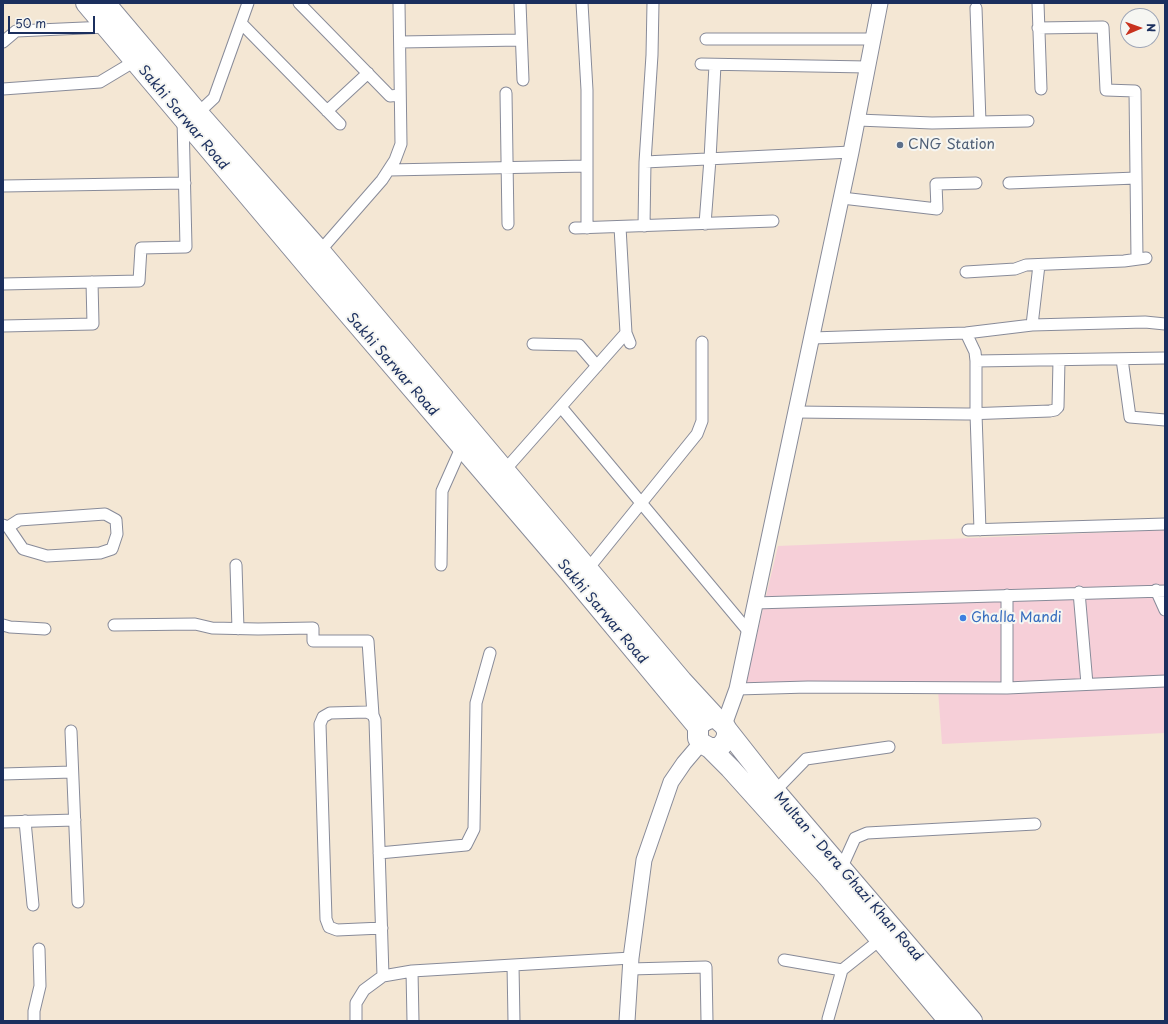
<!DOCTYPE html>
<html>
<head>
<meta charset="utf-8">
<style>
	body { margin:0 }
	#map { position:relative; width:1168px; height:1024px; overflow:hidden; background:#f4e7d4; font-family:"Playpen Sans",sans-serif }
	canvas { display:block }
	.frame { position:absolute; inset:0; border:4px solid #1b2f5e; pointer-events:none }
	.north { position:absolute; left:1120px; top:8px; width:40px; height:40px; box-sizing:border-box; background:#f6f6f2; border:1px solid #9ea6b7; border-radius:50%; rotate:88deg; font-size:11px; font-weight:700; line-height:16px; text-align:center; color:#1b2f5e }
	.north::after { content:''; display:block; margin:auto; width:14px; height:18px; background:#c8321e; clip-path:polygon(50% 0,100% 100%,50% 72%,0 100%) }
	.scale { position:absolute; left:8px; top:16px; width:87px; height:18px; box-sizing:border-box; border:2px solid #1b2f5e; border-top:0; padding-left:5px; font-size:12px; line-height:14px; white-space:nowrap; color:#1b2f5e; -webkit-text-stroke:3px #f6f6f2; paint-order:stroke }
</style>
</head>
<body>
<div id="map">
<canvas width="1168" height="1024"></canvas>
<div class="frame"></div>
<div class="north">N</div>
<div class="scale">50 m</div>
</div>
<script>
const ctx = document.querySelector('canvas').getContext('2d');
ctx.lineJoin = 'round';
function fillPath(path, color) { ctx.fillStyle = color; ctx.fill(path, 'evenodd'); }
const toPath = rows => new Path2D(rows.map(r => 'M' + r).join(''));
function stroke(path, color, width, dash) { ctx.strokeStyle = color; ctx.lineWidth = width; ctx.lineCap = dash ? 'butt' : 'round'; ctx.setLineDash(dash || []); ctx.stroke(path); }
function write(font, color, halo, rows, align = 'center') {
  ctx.font = font + ' "Playpen Sans",sans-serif'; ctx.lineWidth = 4; ctx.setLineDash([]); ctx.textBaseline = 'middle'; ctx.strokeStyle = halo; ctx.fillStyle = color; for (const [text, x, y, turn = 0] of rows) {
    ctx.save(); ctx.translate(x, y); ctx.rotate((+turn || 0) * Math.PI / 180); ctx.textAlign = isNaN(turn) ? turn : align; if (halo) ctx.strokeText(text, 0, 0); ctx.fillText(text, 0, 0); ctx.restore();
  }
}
fillPath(toPath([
	[1165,530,1165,733,942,744,938,690,743,693,778,546]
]), '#f6cfd8');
const street = toPath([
	[299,3,390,96,400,95],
	[520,3,523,80],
	[582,3,587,90,587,228],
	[1038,3,1041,89],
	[976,8,980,122],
	[241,23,340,124],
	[1038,28,1103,27,1106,90,1135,91,1137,259],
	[706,39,873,39],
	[3,42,16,31,107,27],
	[400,42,521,40],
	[701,64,867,67],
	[3,89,100,82,135,61],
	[506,93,508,224],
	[327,111,368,73],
	[198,113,214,98,248,3],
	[858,120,932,123,1028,121],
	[645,162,851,152],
	[389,170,587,166],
	[1009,183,1136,178],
	[3,186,185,183],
	[842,198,937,209,936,184,976,183],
	[705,224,710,159,715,65],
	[644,226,645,162,652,55,653,3],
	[620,227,626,333,630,343],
	[575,228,773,221],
	[320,251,382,180,395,160,401,144,399,3],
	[966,272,1015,269,1026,265,1124,261,1146,258],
	[3,284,139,281,141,248,186,247,183,119],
	[1032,325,1039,265],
	[3,326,93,324,92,282],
	[966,333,975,352,976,361,976,414,980,530],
	[812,338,966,333,1032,325,1145,322,1165,324],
	[533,344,579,345,597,366],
	[1122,359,1130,417,1165,420],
	[976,361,1165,358],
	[561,407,749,632],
	[796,412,966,414,1050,411,1055,410,1058,407,1059,360],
	[504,471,626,333],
	[3,525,8,527,23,549,47,556,100,553,112,549,117,534,116,520,105,514,19,520,8,527],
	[968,530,1165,524],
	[236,565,238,629],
	[441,565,442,491,462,446],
	[587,570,697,434,702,421,702,342],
	[1156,590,1165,610],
	[1079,592,1087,684],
	[1007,595,1007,688],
	[755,603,1165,591],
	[3,625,10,627,45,629],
	[114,625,195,624,212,628,258,629,313,628,313,641,368,641,373,715,375,720,383,976],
	[737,689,808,687,1007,688,1165,681],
	[373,715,367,712,330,713,323,717,320,724,326,919,329,927,337,930,382,928],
	[71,731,78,902],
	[3,774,72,772],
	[775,791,806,759,889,747],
	[25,821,33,905],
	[3,822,75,820],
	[379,853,466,845,474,829,476,703,490,653],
	[841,869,855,838,867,833,1035,824],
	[784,960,842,970],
	[513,965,514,1021],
	[630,969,706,967,707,1021],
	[412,971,413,1021],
	[828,1019,842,970,881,939],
	[34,1021,34,1011,40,986,39,949],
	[356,1021,356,1003,364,990,383,976,412,971,631,958]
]);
const secondary = toPath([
	[724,725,737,689,851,152,880,3],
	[627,1021,631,958,644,860,671,782,684,763,701,743]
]);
const highway = toPath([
	[86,3,316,276,571,574,698,727],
	[105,3,198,113,320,251,682,681,717,719,724,725,727,730,727,736,725,741,721,746,716,748,710,748,701,743,698,738,698,727,701,723,706,720,711,718,717,719],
	[727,730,775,791,972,1021],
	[710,748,730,768,828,877,949,1021]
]);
stroke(street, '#888b99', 13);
stroke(secondary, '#888b99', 17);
stroke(highway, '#888b99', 22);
stroke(street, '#fff', 11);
stroke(secondary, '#fff', 15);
stroke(highway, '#fff', 20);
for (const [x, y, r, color] of [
	[900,145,4,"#5c6f8a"],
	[963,618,4,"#3f7fe0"]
]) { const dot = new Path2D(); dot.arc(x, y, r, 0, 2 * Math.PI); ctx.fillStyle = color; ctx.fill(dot); stroke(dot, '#f6f6f2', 1.5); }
write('14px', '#1b2f5e', '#f6f6f2', [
	["Sakhi Sarwar Road",183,118,50],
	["Sakhi Sarwar Road",392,365,49],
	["Sakhi Sarwar Road",602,612,50],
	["Multan - Dera Ghazi Khan Road",848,877,49]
]);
write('14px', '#4e5e75', '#f6f6f2', [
	["CNG Station",908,145]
], 'left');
write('14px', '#366cbe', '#f6f6f2', [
	["Ghalla Mandi",971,618]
], 'left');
</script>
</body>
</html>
